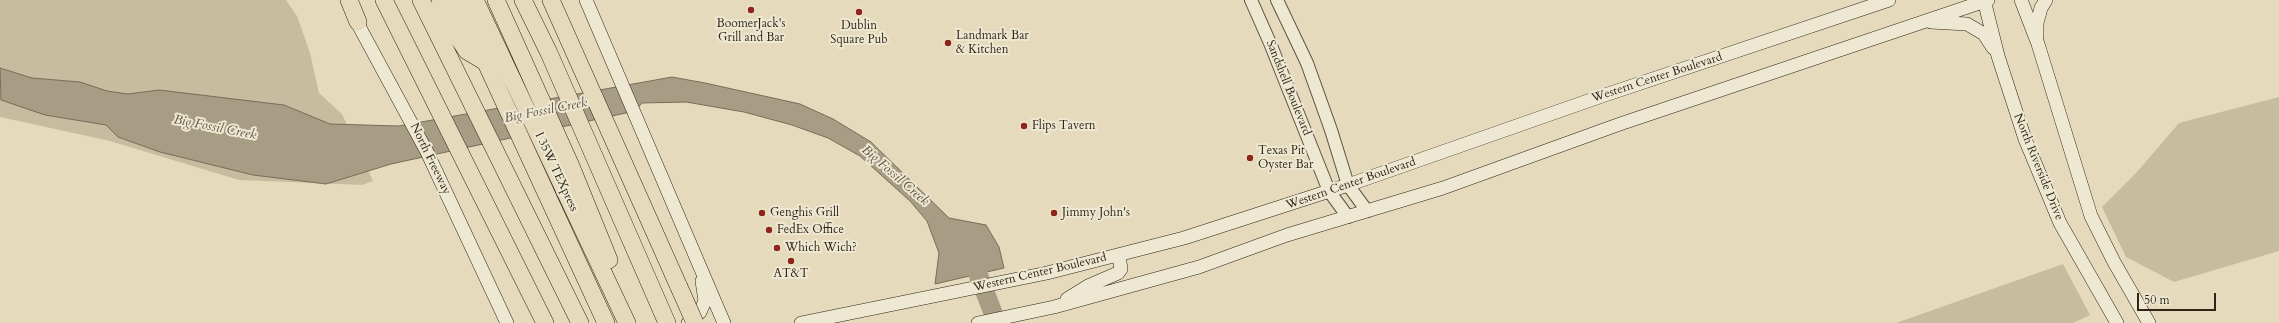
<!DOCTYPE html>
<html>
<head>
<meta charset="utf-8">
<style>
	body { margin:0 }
	#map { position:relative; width:2279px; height:323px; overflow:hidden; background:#e5dbbc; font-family:Cardo,serif }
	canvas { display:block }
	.scale { position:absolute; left:2137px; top:293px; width:79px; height:18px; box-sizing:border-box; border:2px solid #2f2418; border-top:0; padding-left:5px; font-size:12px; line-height:14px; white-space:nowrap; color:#2f2418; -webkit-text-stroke:3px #eee8d3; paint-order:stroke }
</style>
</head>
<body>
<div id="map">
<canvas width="2279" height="323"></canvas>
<div class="scale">50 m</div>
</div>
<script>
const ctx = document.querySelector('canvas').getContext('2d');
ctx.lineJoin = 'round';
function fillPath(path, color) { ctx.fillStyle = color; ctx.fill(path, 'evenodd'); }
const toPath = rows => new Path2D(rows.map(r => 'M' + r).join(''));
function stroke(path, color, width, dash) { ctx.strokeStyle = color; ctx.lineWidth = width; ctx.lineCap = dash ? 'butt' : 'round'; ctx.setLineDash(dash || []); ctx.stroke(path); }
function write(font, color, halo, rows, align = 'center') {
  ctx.font = font + ' Cardo,serif'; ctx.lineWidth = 4; ctx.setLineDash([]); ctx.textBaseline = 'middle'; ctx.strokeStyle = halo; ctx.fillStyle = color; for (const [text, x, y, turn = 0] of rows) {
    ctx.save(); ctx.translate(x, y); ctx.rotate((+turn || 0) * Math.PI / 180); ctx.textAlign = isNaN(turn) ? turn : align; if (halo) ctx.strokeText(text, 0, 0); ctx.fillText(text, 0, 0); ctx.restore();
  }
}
fillPath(toPath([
	[0,0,286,0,297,16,310,53,319,93,342,114,373,181,362,185,239,180,110,141,0,117],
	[2279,97,2279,251,2174,282,2126,257,2102,207,2137,172,2179,123],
	[2063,264,2090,315,2073,323,1896,323]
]), '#c6bca0');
const water = toPath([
	[0,68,32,78,80,82,107,91,128,94,159,90,284,105,330,124,399,126,672,77,705,83,800,104,833,119,871,142,949,218,986,225,999,247,1004,268,935,284,939,253,927,221,910,201,860,156,828,138,792,125,744,112,686,102,642,103,635,111,391,164,326,184,253,175,160,152,118,137,106,125,45,115,1,100,0,68]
]);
fillPath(water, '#a79d84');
stroke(water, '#776d59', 1);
stroke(toPath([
	[969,251,997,323]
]), '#a79d84', 19);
const tertiary = toPath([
	[1251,0,1270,43,1329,191,1348,217],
	[1277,0,1307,63,1331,130,1348,185,1367,211]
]);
const secondary = toPath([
	[586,0,724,323],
	[1984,0,1998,56,2025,139,2048,194,2060,223,2117,323],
	[2021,0,2038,44,2091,216,2114,262,2149,323],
	[353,15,427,152,507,323],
	[1931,22,1967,24,1984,34,1993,48],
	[2037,37,2037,23,2041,8,2046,0],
	[1067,299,1088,286,1118,273,1121,269,1119,256],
	[688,323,700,312,705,301,702,281],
	[801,323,1047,273,1184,238,1348,185,1602,96,1889,0],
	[978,323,1054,307,1199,267,1287,235,1443,188,1620,124,1988,0]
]);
const motorway = toPath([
	[349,0,358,22],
	[384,0,545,323],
	[421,0,580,323],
	[440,0,455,33,467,51,487,63],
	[457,0,606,323],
	[475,0,627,323],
	[496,0,570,164,609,260],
	[523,0,549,53,667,323],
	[551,0,679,287]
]);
stroke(tertiary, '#5c5241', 14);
stroke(secondary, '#2f2418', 14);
stroke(motorway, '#2f2418', 18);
stroke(tertiary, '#eee8d3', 12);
stroke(secondary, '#eee8d3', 13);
stroke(motorway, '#e5dbbc', 17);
const motorwayBridge = toPath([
	[679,287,695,323]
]);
stroke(motorwayBridge, '#2f2418', 18, []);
stroke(motorwayBridge, '#e5dbbc', 17);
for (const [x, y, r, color] of [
	[751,10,4,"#8f2418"],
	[859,12,4,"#8f2418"],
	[948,43,4,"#8f2418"],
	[1024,126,4,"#8f2418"],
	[1250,158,4,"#8f2418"],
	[762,213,4,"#8f2418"],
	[1054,213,4,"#8f2418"],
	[769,230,4,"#8f2418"],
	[777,248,4,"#8f2418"],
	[791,261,4,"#8f2418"]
]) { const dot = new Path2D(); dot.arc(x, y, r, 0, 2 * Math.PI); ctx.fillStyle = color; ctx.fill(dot); stroke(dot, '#eee8d3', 1.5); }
write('12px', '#2f2418', '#eee8d3', [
	["BoomerJack's",751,24,"center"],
	["Grill and Bar",751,38,"center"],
	["Dublin",859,26,"center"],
	["Square Pub",859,40,"center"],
	["Landmark Bar",956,36],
	["& Kitchen",956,50],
	["Flips Tavern",1032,126],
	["Texas Pit",1258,151],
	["Oyster Bar",1258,165],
	["Genghis Grill",770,213],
	["Jimmy John's",1062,213],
	["FedEx Office",777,230],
	["Which Wich?",785,248],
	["AT&T",791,274,"center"]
], 'left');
write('12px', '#2f2418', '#eee8d3', [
	["Western Center Boulevard",1657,78,-18],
	["Sandshell Boulevard",1288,88,68],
	["North Freeway",430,159,64],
	["North Riverside Drive",2038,167,68],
	["I 35W TEXpress",556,172,65],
	["Western Center Boulevard",1351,184,-19],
	["Western Center Boulevard",1040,273,-13]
]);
write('italic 13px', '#594e3e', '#eee8d3', [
	["Big Fossil Creek",546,111,-11],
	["Big Fossil Creek",215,128,11],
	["Big Fossil Creek",895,176,41]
]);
</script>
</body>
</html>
